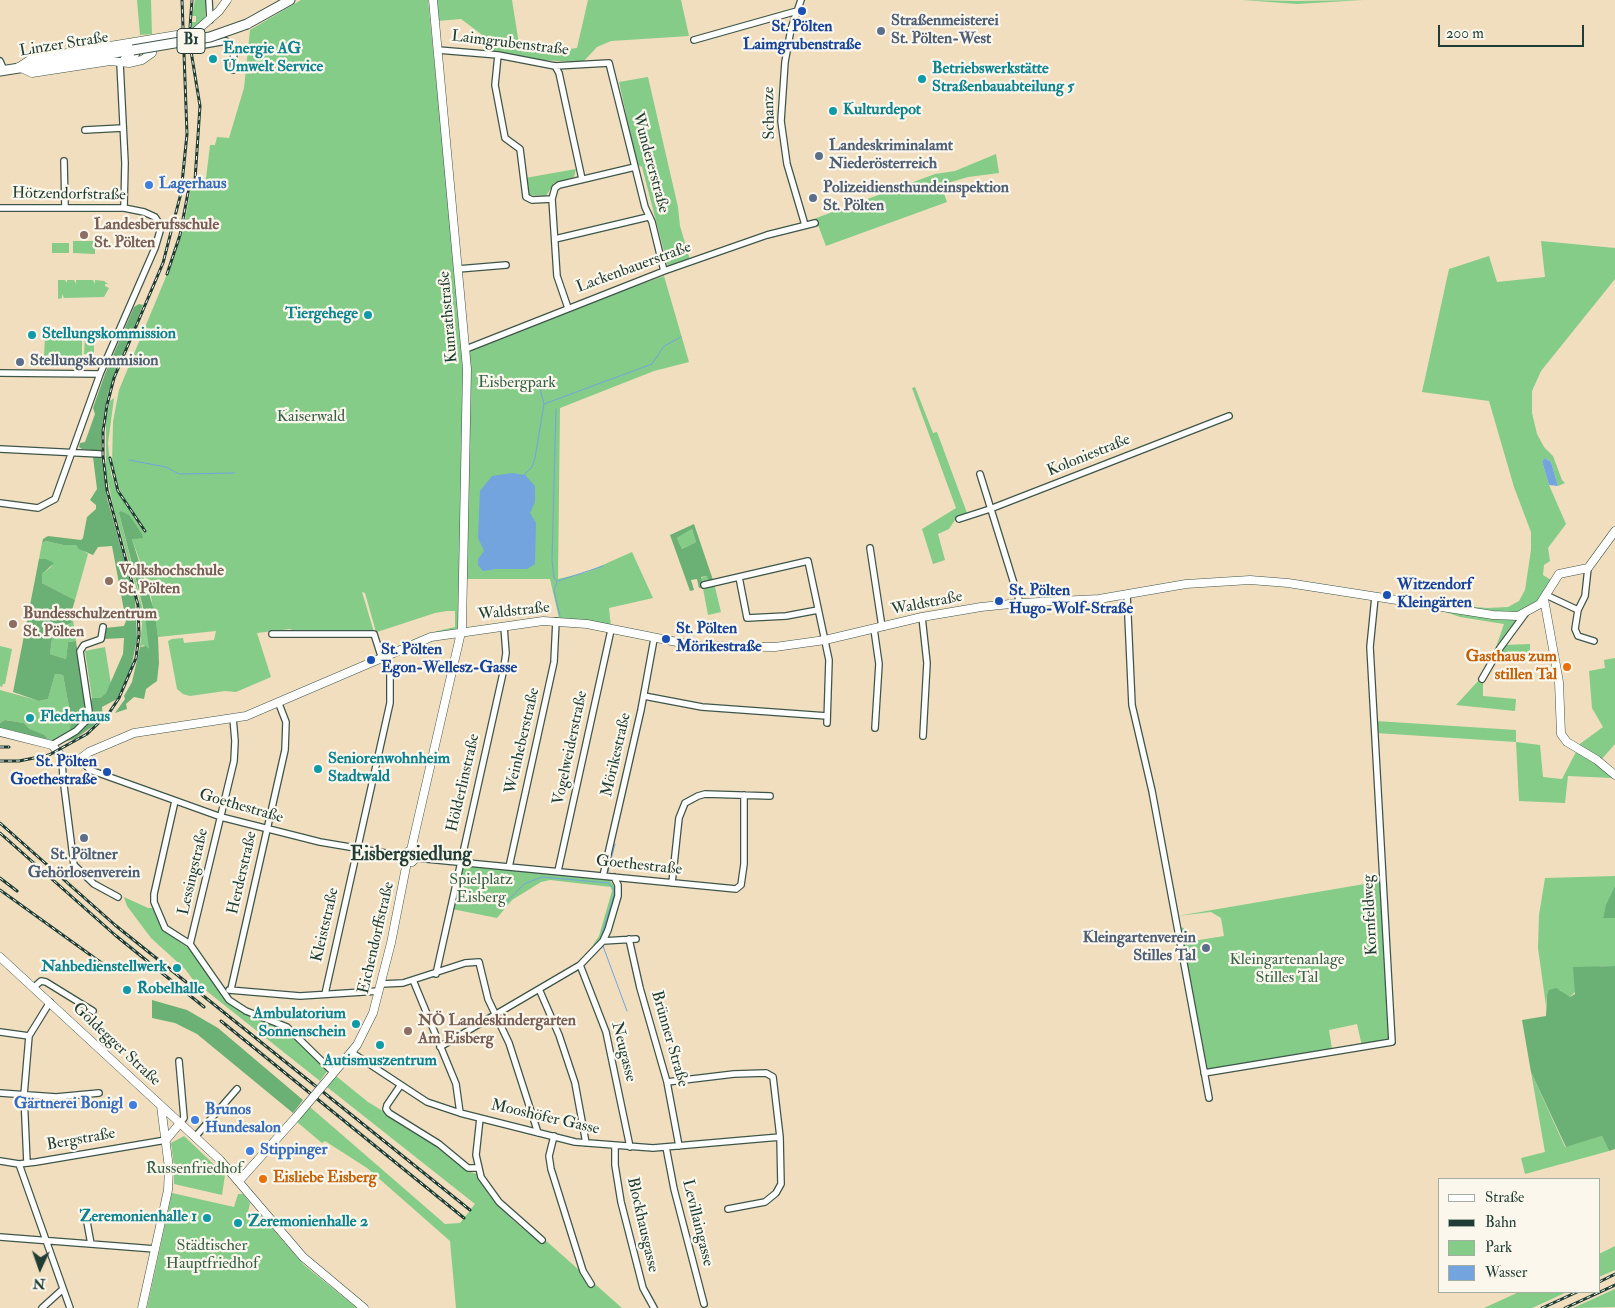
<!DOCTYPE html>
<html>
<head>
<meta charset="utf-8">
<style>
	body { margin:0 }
	#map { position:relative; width:1615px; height:1308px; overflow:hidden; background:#f0debe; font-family:"IM FELL Double Pica",serif }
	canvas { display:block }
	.legend { position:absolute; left:1438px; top:1178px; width:162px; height:115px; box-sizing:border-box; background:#fbf7ec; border:1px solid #a3ada2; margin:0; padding:6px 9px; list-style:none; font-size:15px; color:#1f3d34 }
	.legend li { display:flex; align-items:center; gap:10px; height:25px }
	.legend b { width:25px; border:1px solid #a3ada2 }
	.north { position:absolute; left:15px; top:1243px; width:50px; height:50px; -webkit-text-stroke:4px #fbf7ec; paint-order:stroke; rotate:183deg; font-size:14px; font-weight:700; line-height:20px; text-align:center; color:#1f3d34 }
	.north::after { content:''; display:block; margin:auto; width:18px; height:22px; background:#1f3d34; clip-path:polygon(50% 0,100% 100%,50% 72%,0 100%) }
	.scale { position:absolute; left:1438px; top:25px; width:146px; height:22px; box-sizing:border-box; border:2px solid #1f3d34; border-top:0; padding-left:6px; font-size:15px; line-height:18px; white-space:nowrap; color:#1f3d34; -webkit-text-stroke:4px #fbf7ec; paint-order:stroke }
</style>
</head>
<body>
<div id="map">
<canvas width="1615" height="1308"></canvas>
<ul class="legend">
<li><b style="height:6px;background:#fff"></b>Straße</li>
<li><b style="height:6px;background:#1f3d34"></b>Bahn</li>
<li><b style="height:14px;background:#84cc88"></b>Park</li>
<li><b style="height:14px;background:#73a4de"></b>Wasser</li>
</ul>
<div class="north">N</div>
<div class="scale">200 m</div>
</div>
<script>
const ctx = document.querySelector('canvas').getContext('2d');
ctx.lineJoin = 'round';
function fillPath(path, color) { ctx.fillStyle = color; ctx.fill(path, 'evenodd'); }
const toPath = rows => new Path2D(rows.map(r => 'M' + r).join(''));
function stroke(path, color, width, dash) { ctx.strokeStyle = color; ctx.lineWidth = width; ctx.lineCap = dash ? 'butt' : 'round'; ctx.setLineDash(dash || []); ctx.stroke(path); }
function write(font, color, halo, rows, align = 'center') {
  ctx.font = font + ' "IM FELL Double Pica",serif'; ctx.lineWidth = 4.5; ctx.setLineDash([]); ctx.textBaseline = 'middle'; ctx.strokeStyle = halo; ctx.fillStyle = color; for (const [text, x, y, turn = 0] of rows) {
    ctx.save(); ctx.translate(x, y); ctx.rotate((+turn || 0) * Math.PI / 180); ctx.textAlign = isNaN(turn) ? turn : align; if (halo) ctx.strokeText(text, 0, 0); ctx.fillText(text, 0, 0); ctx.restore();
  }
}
fillPath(toPath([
	[137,0,151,0,152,34,140,35],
	[195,0,206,0,205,18,199,26,191,30,191,22,196,22,196,16,192,16],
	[301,0,428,0,464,352,459,628,386,654,382,653,365,593,362,592,374,632,296,632,290,629,257,633,271,677,236,692,225,691,190,696,183,694,177,689,168,641,172,639,183,638,184,643,214,640,216,631,158,637,151,596,142,567,132,539,119,513,149,635,149,650,143,645,140,647,142,624,139,598,113,506,106,472,106,418,110,401,114,398,108,443,111,474,120,496,144,532,146,530,121,494,112,465,113,422,119,390,175,255,185,220,192,182,196,182,197,178,206,179,210,145,215,145,217,137,229,138,244,88,250,30],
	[447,611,455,611,455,627,429,633,384,652,377,632,435,613],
	[436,0,512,0,519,44,544,52,577,48,588,0,681,0,689,36,611,41,597,47,583,62,537,60,485,51,485,37,461,19,438,21],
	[1242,0,1296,1,1363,0,1297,4],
	[648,77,678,207,680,226,690,260,668,267,642,167,637,165,619,82],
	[996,154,999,173,968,177,941,185,947,202,826,246,818,225,811,220,935,174,955,171],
	[576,169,574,177,554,183,546,196,527,195,525,178],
	[73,241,95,241,95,254,73,253],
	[1541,241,1615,248,1615,279,1541,371,1532,391,1532,413,1537,434,1544,447,1553,456,1562,480,1565,483,1558,486,1551,462,1545,458,1542,461,1549,485,1566,524,1548,548,1550,561,1544,565,1543,575,1551,580,1542,598,1534,607,1512,614,1432,603,1487,608,1508,607,1519,601,1525,590,1531,550,1531,532,1514,487,1489,401,1422,392,1449,269,1489,256,1497,282,1545,277],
	[52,243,69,243,69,253,52,253],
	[664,276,689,362,654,371,560,408,558,579,587,572,632,552,653,598,609,608,611,627,559,618,550,579,466,579,468,351,576,307],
	[58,280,65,280,67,283,67,280,74,280,76,284,76,280,93,280,95,284,95,280,104,281,108,284,105,284,105,286,109,288,104,297,64,298,62,294,62,298,58,299],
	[45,334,82,335,82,359,44,358],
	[85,337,94,337,94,355,84,354],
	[915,387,933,433,937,432,967,513,955,520,949,529,938,534,945,560,933,564,922,529,956,508,912,388],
	[692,529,696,542,682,549,677,538],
	[46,541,63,545,76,545,88,554,75,600,42,583,42,574,52,566,46,559,39,559,42,543],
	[707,576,714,583,721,612,708,615,701,578],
	[1431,607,1493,618,1519,619,1492,659,1504,624,1460,617],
	[73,619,76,641,68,642,66,659,50,654,53,631,71,623],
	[1530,644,1530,658,1496,658,1504,645],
	[0,646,12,649,5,684,3,684,2,687,0,686],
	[105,647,111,684,106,693,100,698,92,698,85,651],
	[1615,658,1615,744,1601,760,1577,746,1603,727,1592,708,1589,671,1605,668,1604,660],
	[55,674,63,675,71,718,70,729,72,732,54,741,49,741,45,735,30,729,24,723,5,720,0,723,0,690,40,701,48,699],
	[1479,680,1483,682,1483,696,1516,699,1515,711,1456,705],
	[1376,721,1516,730,1516,742,1540,745,1543,777,1562,779,1577,750,1613,776,1612,778,1568,776,1565,803,1519,801,1516,742,1376,733],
	[462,865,610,880,617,891,605,935,595,945,593,945,599,936,612,891,611,887,550,880,541,882,512,900,497,918,452,909],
	[1615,876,1615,886,1603,917,1615,918,1615,966,1601,966,1570,997,1564,995,1560,990,1547,995,1546,1006,1538,948,1539,915,1545,878],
	[1382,881,1389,1039,1362,1046,1357,1024,1329,1030,1332,1049,1356,1046,1209,1071,1206,1069,1179,927,1184,928,1187,942,1224,936,1221,918,1211,912,1177,916],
	[124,897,148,908,155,908,166,932,192,951,227,1000,287,1028,328,1070,320,1081,194,981,185,969,151,938,127,906],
	[1531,1072,1565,1147,1602,1136,1609,1151,1525,1174,1521,1158,1545,1152],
	[336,1076,368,1102,437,1144,467,1171,477,1174,489,1195,514,1221,540,1243,544,1239,622,1308,456,1308,450,1241,367,1168,325,1141,322,1143,297,1122,310,1107,445,1224,460,1223,475,1204,327,1087],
	[184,1136,225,1175,222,1195,174,1184,174,1166,171,1143],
	[172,1193,234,1207,238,1194,243,1194,250,1203,247,1217,258,1219,259,1213,304,1265,357,1308,147,1308],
	[1615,1246,1615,1270,1599,1277,1599,1254],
	[1615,1289,1615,1307,1573,1308],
	[1519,1292,1567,1292,1532,1308,1484,1308]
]), '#84cc88');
fillPath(toPath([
	[139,304,143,305,108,393,102,425,101,451,82,449,79,447,80,443,85,442,95,414,93,408,105,374,134,307],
	[101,455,107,498,135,599,137,639,131,668,117,699,102,707,103,717,93,726,75,739,63,742,82,728,92,698,100,698,106,693,123,654,124,638,104,639,105,628,124,626,126,621,112,546,98,547,93,555,79,549,76,545,63,545,46,541,42,543,43,539,48,536,81,540,83,538,87,517,96,509,96,505,90,500,97,489,93,457],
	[121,511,129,515,142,534,143,538,132,539,154,610,158,637,159,663,157,681,146,689,144,699,134,697,126,704,127,709,115,713,125,699,124,696,132,682,140,647,146,646,149,649,145,615,119,513],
	[694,524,714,583,710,584,707,576,701,577,703,587,699,588,697,579,691,580,694,590,690,591,670,535],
	[692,529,696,542,682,549,677,538],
	[39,559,46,559,54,563,42,574,42,583,75,600,72,610,73,619,71,623,53,631,50,654,66,659,68,642,76,641,87,716,84,722,72,732,70,729,71,718,63,675,55,674,48,699,39,701,13,692],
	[5,720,24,723,30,729,45,735,49,741,0,728,0,723],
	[1615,886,1615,918,1603,918,1606,905],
	[1615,966,1615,1149,1609,1151,1602,1136,1566,1147,1531,1072,1522,1020,1546,1016,1547,995,1549,990,1556,988,1570,997,1575,994,1573,967],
	[152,1000,187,1010,218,1028,303,1100,293,1113,197,1034,175,1023,152,1018]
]), '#6bb074');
fillPath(toPath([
	[1545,458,1551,462,1558,486,1549,485,1542,461],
	[512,473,525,475,535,486,535,502,530,513,536,523,535,564,527,569,496,569,483,571,478,565,478,559,484,551,478,538,480,491,492,476]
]), '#73a4de');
stroke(toPath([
	[540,389,544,404],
	[556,409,552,560,554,578,557,581,554,591,560,616],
	[129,460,166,467,179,474,235,473],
	[524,475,532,467,535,458,544,404,652,364,664,346,681,337],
	[558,581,603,566],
	[608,872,615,844],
	[503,906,524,884,542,877,609,883,614,890,614,895,601,937],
	[603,946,627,1011]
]), '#73a4de', 1);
const street = toPath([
	[209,0,210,20],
	[801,0,791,29,785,62,781,121,787,164,805,225],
	[196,37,198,46,226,41,234,50,233,70],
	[694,40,797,11],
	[438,50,498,55,555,66,609,63,645,207,652,222,664,271],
	[498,55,495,85,505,138,520,149,526,197,532,200,552,199],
	[0,61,4,70],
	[555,66,559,73,582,179],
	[85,130,123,128],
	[64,161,65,208],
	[0,208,124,208,144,212,155,217,159,223,160,231,155,248,100,374,55,499,38,508,0,503],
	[124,208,125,163,120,63,124,58,136,55,138,46],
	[555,239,648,217],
	[458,269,506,265],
	[568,308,557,276,552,199,555,188,559,185,635,167],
	[466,349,664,271,767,235,815,223],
	[0,373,100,374],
	[0,449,100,454],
	[980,474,1020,603],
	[959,519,990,509,1229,416],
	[870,548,882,627],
	[1588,568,1585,596,1578,610,1575,629,1578,636,1594,641],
	[739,577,747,618,786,616,818,610],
	[704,585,808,561,829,660,827,723],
	[1127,594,1132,705,1152,791,1209,1098],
	[1546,595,1578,610],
	[922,617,927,663,923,736],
	[874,629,879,664,875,728],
	[272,634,374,634,382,659],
	[1482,679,1500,648,1525,614],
	[644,696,702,707,827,716],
	[52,745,76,731,87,720,89,711,80,651,84,645,101,639,103,627],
	[62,757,63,778,74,865,94,884,118,897],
	[80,759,90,770,221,817,320,842,403,856],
	[175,801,154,894,154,902,165,928,190,944,229,1000,246,1011,287,1027,334,1073],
	[416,858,736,889,741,885,744,864,744,795],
	[509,867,554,662,556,621],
	[558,871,611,630],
	[603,876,641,710,654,639],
	[672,883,679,818,685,803,698,796,705,794,770,796],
	[629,939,640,988,667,1082,679,1146],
	[603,941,636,939],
	[190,944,234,761,235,741,233,718],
	[580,965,606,1032,630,1147],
	[436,974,503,673,506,653,504,627],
	[413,980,456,1084,460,1113],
	[381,984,403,983,465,963,479,962,488,999,509,1043,538,1133],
	[34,987,41,981,46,982,93,1011],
	[231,989,285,750,286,722,279,704],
	[539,989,559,1035,575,1083,586,1143],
	[229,990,300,996,379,991],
	[325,994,390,703,390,674,384,658],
	[0,1032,29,1036],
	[440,1047,580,965,603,941,608,930,618,896,618,885,614,877],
	[351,1052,427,1102,460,1113,575,1142,653,1148,780,1137],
	[179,1061,184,1118,180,1123],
	[1204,1073,1392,1042,1370,647,1375,597],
	[667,1082,734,1074,766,1073,773,1077,780,1137,781,1184,776,1193,765,1202,728,1209],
	[400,1086,387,1105,386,1109,389,1113,439,1144,468,1168,478,1168],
	[0,1093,56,1097,99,1093],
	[480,1118,476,1155,481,1177,499,1202,542,1240],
	[554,1136,549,1156,551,1169,583,1271,591,1284],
	[195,1137,237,1089],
	[615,1146,615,1165,621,1202,643,1288,654,1308],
	[666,1147,674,1189,704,1304],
	[0,1161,19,1164,36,1162,166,1140],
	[27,1163,24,1095,29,1036,50,1002],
	[19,1164,70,1308],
	[85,1211,91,1244],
	[0,1237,155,1249],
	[42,1308,63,1289]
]);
const secondary = toPath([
	[19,67,31,59,195,32,219,11,227,0],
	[19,67,32,73,110,61,129,63,142,60,152,53,154,43],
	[1544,599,1559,682,1561,734,1567,742,1597,760,1615,775],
	[0,732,52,745,62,757,71,760,80,759,89,752,134,733,246,716,431,637,543,621,587,624,697,646,775,647,825,640,922,617,981,607,1020,603,1099,599,1186,584,1250,580,1288,583,1493,615,1518,616,1540,604,1559,574,1588,568,1615,531],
	[411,850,462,628,467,369,433,0],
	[407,862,412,862,416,858,415,852,411,850],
	[407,862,404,854,411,850],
	[0,957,220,1160,303,1257,364,1308],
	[331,1076,357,1045,373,1013,391,943,407,862],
	[166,1140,180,1123],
	[239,1181,297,1116],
	[142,1308,168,1190,169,1168,161,1106]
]);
const primary = toPath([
	[247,24,290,0],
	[0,71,133,50]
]);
stroke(street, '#3e5549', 8);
stroke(secondary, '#3e5549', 9);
stroke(primary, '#3e5549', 11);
stroke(street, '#fff', 5.5);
stroke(secondary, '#fff', 8);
stroke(primary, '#fff', 9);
const rail = toPath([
	[190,27,192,0],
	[190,45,200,106,195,180],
	[167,274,180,235,190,182],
	[110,458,118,491,145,531],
	[0,747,9,747],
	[0,761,19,761,49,755,87,734,109,713,119,698,136,658,139,635,138,605,107,490,103,456,103,431,107,405,114,378,163,263,181,193,187,134,182,0],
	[0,823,115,925,470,1210],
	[0,833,115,935,204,1007],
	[0,878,17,891],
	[0,890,103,964],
	[221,1021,464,1218],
	[1599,1282,1615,1274],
	[1542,1308,1577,1292],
	[1565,1308,1615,1285]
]);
stroke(rail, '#1f3d34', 3);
stroke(rail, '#fbf7ec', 1, [4]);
const secondaryBridge = toPath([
	[297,1116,331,1076]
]);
const primaryBridge = toPath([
	[133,50,210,37,247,24]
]);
stroke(secondaryBridge, '#3e5549', 9, []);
stroke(primaryBridge, '#3e5549', 11, []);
stroke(secondaryBridge, '#fff', 8);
stroke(primaryBridge, '#fff', 9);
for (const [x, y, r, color] of [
	[802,11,5,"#1a4fb4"],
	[881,31,5,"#5c6f8a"],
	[213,59,5,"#0f9aa8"],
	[922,79,5,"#0f9aa8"],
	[833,111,5,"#0f9aa8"],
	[819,156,5,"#5c6f8a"],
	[149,185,5,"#3f7fe0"],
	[813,198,5,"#5c6f8a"],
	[84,235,5,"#8d6e63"],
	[368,315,5,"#0f9aa8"],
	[32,335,5,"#0f9aa8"],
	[20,362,5,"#5c6f8a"],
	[109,581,5,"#8d6e63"],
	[1387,595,5,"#1a4fb4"],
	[999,601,5,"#1a4fb4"],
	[13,624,5,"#8d6e63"],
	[666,639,5,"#1a4fb4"],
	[371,660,5,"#1a4fb4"],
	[1567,667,5,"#e8710a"],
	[30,718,5,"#0f9aa8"],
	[318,769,5,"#0f9aa8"],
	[107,772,5,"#1a4fb4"],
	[84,838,5,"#5c6f8a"],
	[1206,948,5,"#5c6f8a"],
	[177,968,5,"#0f9aa8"],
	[127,990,5,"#0f9aa8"],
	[356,1024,5,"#0f9aa8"],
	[408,1031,5,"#8d6e63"],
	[380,1045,5,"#0f9aa8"],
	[133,1105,5,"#3f7fe0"],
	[195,1120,5,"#3f7fe0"],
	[250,1151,5,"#3f7fe0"],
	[263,1179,5,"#e8710a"],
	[207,1218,5,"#0f9aa8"],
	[238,1223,5,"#0f9aa8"]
]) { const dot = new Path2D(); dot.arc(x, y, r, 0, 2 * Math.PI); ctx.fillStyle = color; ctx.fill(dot); stroke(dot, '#fbf7ec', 2); }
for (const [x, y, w] of [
	[191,41,28]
]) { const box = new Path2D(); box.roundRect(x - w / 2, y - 12.5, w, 25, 4); ctx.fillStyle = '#fbf7ec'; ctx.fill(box); stroke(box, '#1f3d34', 1); }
write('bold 15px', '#1f3d34', null, [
	["B1",191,41]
]);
write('bold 16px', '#4e5e75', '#fbf7ec', [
	["Straßenmeisterei",891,22],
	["St. Pölten-West",891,40],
	["Landeskriminalamt",829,147],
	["Niederösterreich",829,165],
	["Polizeidiensthundeinspektion",823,189],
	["St. Pölten",823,207],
	["Stellungskommision",30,362],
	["St. Pöltner",84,856,"center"],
	["Gehörlosenverein",84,874,"center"],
	["Kleingartenverein",1196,939,"right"],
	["Stilles Tal",1196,957,"right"]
], 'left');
write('bold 16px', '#164399', '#fbf7ec', [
	["St. Pölten",802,28,"center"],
	["Laimgrubenstraße",802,46,"center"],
	["Witzendorf",1397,586],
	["Kleingärten",1397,604],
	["St. Pölten",1009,592],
	["Hugo-Wolf-Straße",1009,610],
	["St. Pölten",676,630],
	["Mörikestraße",676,648],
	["St. Pölten",381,651],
	["Egon-Wellesz-Gasse",381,669],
	["St. Pölten",97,763,"right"],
	["Goethestraße",97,781,"right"]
], 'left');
write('16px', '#1f3d34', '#fbf7ec', [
	["Laimgrubenstraße",510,44,7],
	["Linzer Straße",64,45,-9],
	["Schanze",770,113,-91],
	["Wundererstraße",650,163,75],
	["Hötzendorfstraße",69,195,1],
	["Lackenbauerstraße",634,268,-20],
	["Kunrathstraße",449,317,-95],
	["Koloniestraße",1089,456,-22],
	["Waldstraße",927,604,-11],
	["Waldstraße",514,612,-6],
	["Weinheberstraße",523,741,-77],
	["Vogelweiderstraße",571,748,-78],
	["Mörikestraße",617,755,-77],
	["Hölderlinstraße",464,783,-77],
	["Goethestraße",241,807,16],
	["Goethestraße",639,866,6],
	["Lessingstraße",194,872,-77],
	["Herderstraße",243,873,-77],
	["Kornfeldweg",1371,915,-93],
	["Kleiststraße",326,925,-77],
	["Eichendorffstraße",377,938,-77],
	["Brünner Straße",669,1039,74],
	["Goldegger Straße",116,1045,43],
	["Neugasse",623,1052,76],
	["Mooshöfer Gasse",545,1118,13],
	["Bergstraße",81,1140,-10],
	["Levillaingasse",697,1223,76],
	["Blockhausgasse",642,1225,77]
]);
write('bold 16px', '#0d838f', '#fbf7ec', [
	["Energie AG",223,50],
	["Umwelt Service",223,68],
	["Betriebswerkstätte",932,70],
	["Straßenbauabteilung 5",932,88],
	["Kulturdepot",843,111],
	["Tiergehege",358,315,"right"],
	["Stellungskommission",42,335],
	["Flederhaus",40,718],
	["Seniorenwohnheim",328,760],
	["Stadtwald",328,778],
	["Nahbedienstellwerk",167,968,"right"],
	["Robelhalle",137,990],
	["Ambulatorium",346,1015,"right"],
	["Sonnenschein",346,1033,"right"],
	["Autismuszentrum",380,1062,"center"],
	["Zeremonienhalle 1",197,1218,"right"],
	["Zeremonienhalle 2",248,1223]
], 'left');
write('bold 16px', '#366cbe', '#fbf7ec', [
	["Lagerhaus",159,185],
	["Gärtnerei Bonigl",123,1105,"right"],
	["Brunos",205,1111],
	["Hundesalon",205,1129],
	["Stippinger",260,1151]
], 'left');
write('bold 16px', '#785e54', '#fbf7ec', [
	["Landesberufsschule",94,226],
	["St. Pölten",94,244],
	["Volkshochschule",119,572],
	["St. Pölten",119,590],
	["Bundesschulzentrum",23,615],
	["St. Pölten",23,633],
	["NÖ Landeskindergarten",418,1022],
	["Am Eisberg",418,1040]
], 'left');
write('16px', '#386149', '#fbf7ec', [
	["Eisbergpark",517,384],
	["Kaiserwald",311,418],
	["Spielplatz",481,881],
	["Eisberg",481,899],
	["Kleingartenanlage",1287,961],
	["Stilles Tal",1287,979],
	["Russenfriedhof",194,1170],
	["Städtischer",212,1247],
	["Hauptfriedhof",212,1265]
]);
write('bold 16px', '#c56008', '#fbf7ec', [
	["Gasthaus zum",1557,658],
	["stillen Tal",1557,676],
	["Eisliebe Eisberg",273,1179,"left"]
], 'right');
write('bold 19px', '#1f3d34', '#fbf7ec', [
	["Eisbergsiedlung",411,856]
]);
</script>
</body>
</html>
